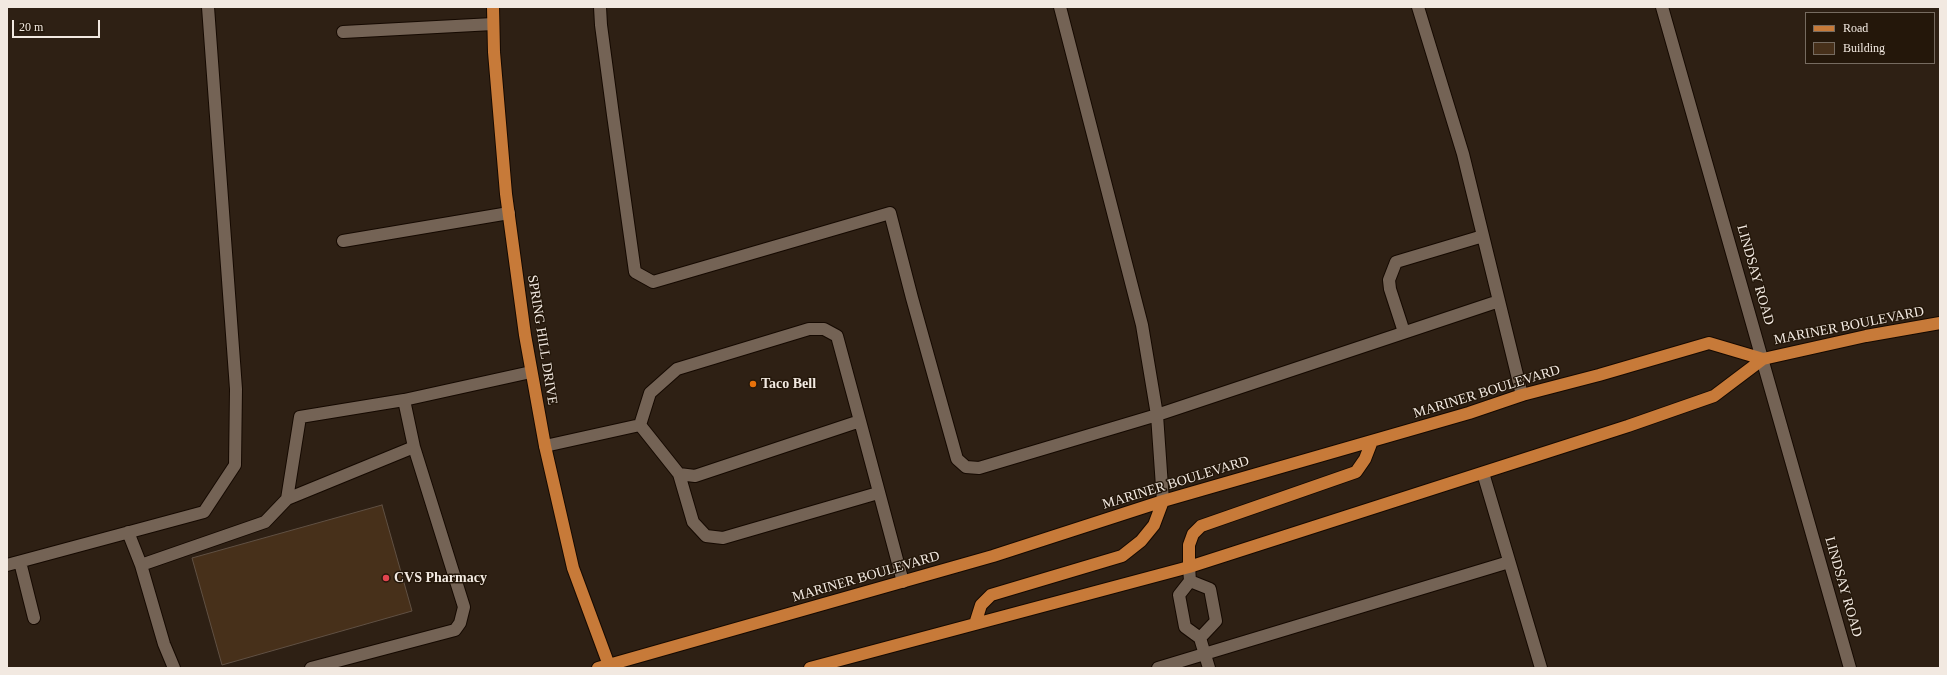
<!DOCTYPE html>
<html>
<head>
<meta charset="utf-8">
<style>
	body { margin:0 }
	#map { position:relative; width:1947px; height:675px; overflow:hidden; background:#2e2014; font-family:Georgia,serif }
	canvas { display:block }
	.frame { position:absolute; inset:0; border:8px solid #f2e9e1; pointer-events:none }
	.legend { position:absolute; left:1805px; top:12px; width:130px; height:52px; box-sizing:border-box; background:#24170a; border:1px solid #766b60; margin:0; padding:5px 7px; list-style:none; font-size:12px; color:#f2e9e1 }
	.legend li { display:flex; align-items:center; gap:8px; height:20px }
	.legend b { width:20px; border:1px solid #766b60 }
	.scale { position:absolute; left:12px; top:20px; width:88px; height:18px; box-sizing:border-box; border:2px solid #f2e9e1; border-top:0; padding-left:5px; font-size:12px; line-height:14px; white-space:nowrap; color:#f2e9e1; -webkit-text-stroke:3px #24170a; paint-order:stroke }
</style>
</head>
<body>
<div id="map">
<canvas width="1947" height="675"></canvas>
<div class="frame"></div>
<ul class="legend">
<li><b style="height:5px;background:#c77a39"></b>Road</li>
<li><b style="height:11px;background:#47301a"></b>Building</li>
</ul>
<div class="scale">20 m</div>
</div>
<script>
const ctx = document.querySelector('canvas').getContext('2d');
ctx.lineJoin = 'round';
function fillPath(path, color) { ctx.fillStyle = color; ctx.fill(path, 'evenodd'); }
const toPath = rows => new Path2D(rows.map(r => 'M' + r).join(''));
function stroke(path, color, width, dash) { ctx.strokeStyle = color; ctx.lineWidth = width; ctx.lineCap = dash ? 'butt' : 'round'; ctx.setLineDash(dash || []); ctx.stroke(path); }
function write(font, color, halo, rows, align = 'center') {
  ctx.font = font + ' Georgia,serif'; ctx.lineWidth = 3; ctx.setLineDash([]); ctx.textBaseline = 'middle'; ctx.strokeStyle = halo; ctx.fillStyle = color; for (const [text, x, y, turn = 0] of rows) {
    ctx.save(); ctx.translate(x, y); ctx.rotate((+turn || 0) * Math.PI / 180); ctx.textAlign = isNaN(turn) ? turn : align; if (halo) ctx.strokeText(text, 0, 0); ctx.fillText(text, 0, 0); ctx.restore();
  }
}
const building = toPath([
	[382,505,412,611,222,665,192,558,382,505]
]);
fillPath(building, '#47301a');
stroke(building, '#605043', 1);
const minor = toPath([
	[600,7,601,25,613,115,635,272,653,282,890,213,912,298,957,459,966,467,979,468,1157,415,1499,301],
	[1060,7,1142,325,1157,415,1163,501],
	[1418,7,1463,154,1522,395],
	[1662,7,1850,668],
	[343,32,493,24],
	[343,241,509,213],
	[1404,332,1390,289,1389,280,1396,262,1483,236],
	[640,425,650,393,677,369,809,329,824,329,837,336,860,421],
	[545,446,640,425,679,474,695,476,860,421,903,582],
	[1483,473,1541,668],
	[679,474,693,522,706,536,723,538,878,493],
	[287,499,300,417,404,400],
	[128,532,141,565],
	[20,562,34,618],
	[7,565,204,512,235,465,236,389,208,7],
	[1189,567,1190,581,1179,595,1185,627,1200,638,1209,668],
	[1190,581,1210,589,1216,621,1200,638],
	[174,668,164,644,141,565,265,522,287,499,414,447],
	[311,668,455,630,460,623,464,607,414,447,404,400,531,372],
	[1158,668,1509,562]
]);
const major = toPath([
	[493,7,494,52,506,194,525,335,545,446,573,568,610,668],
	[1189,567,1189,545,1193,534,1201,526,1356,472,1365,459,1372,441],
	[975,624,981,605,991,595,1122,556,1141,541,1154,525,1163,501],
	[598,668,993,556,1163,501,1469,413,1522,395,1599,375,1709,343,1763,359],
	[810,668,1189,567,1628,426,1714,396,1763,359,1866,336,1940,323]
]);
stroke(minor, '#150901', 14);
stroke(major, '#150901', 14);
stroke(minor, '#746355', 12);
stroke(major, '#c77a39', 12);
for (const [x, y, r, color] of [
	[753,384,4,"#e8710a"],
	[386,578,4,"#e0444e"]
]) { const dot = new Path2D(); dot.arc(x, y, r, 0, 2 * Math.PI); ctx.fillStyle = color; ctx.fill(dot); stroke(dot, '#24170a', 1.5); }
write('14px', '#f2e9e1', '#24170a', [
	["LINDSAY ROAD",1755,275,74],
	["MARINER BOULEVARD",1849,326,-11],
	["SPRING HILL DRIVE",542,340,81],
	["MARINER BOULEVARD",1487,392,-17],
	["MARINER BOULEVARD",1176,483,-17],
	["MARINER BOULEVARD",866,577,-16],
	["LINDSAY ROAD",1843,587,74]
]);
write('bold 14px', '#f2e9e1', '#24170a', [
	["Taco Bell",761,384],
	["CVS Pharmacy",394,578]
], 'left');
</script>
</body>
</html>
